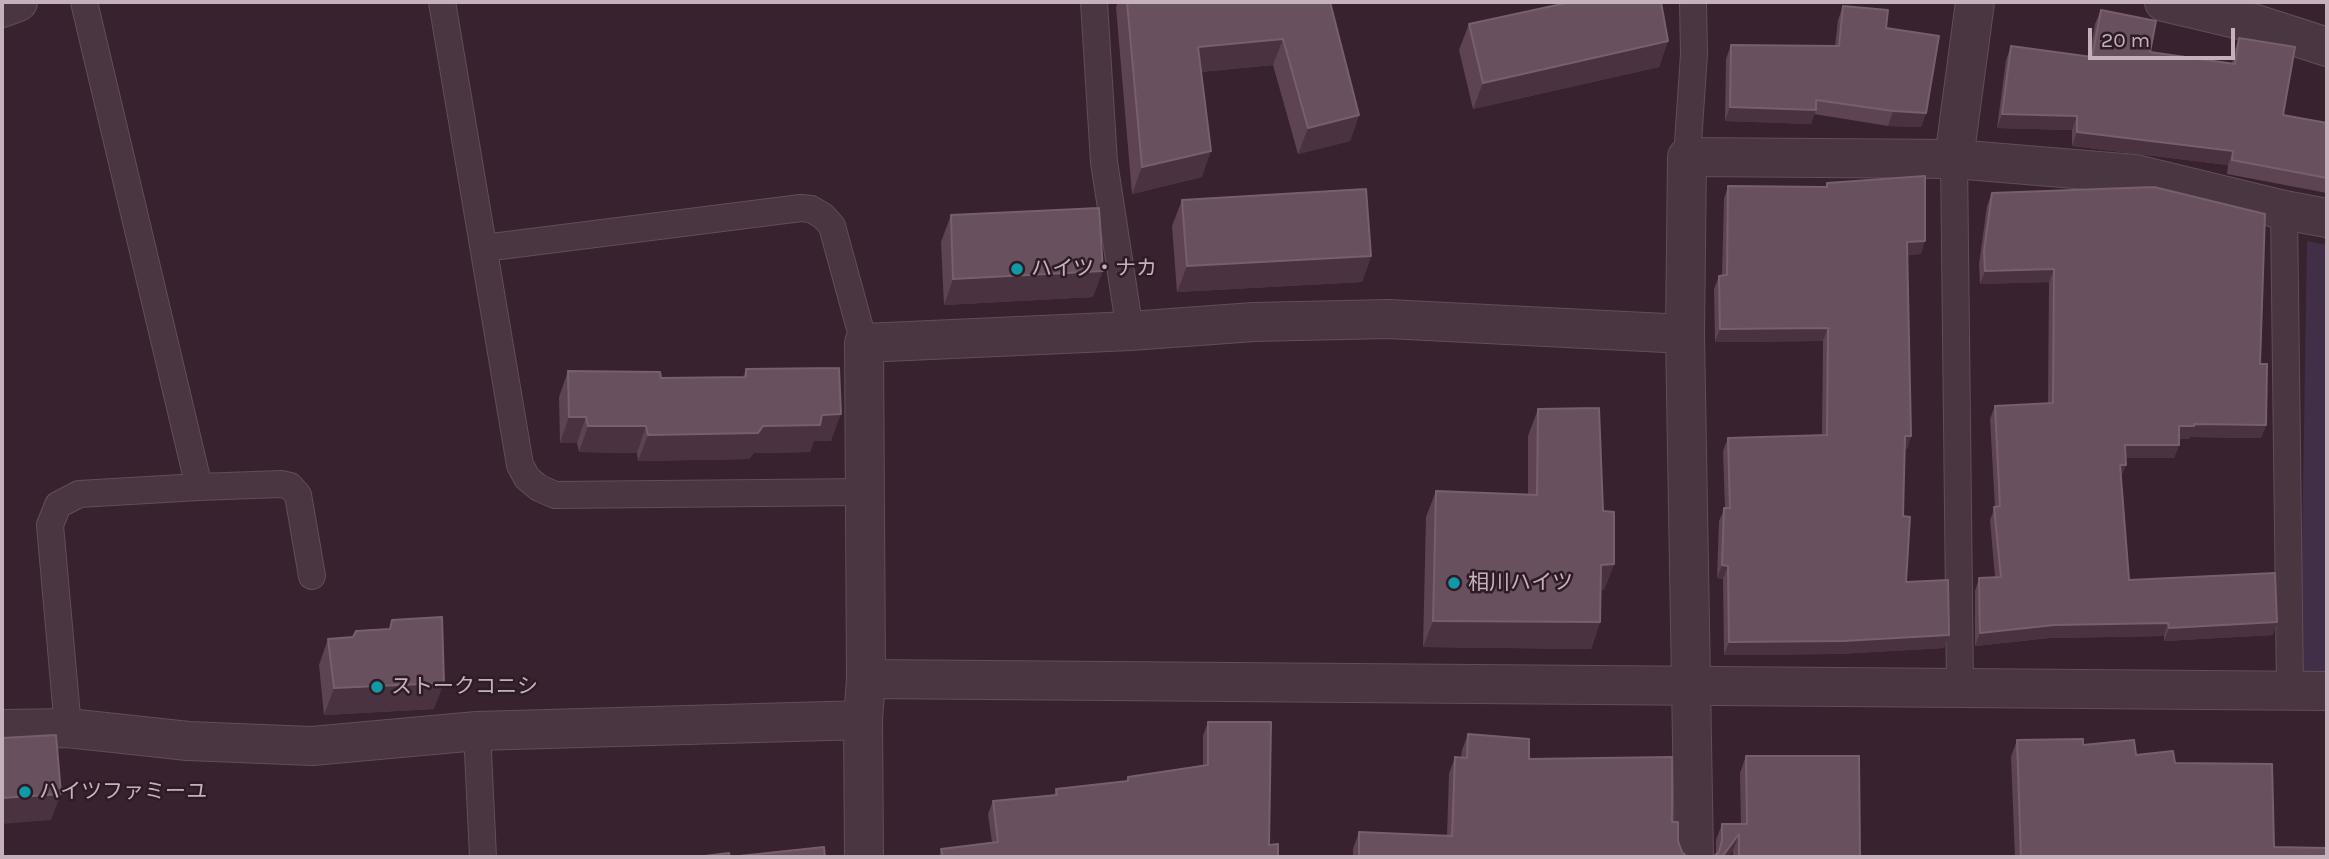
<!DOCTYPE html>
<html>
<head>
<meta charset="utf-8">
<style>
	body { margin:0 }
	#map { position:relative; width:2329px; height:859px; overflow:hidden; background:#38222f; font-family:Karla,sans-serif }
	canvas { display:block }
	.frame { position:absolute; inset:0; border:4px solid #c5b1bc; pointer-events:none }
	.scale { position:absolute; left:2088px; top:28px; width:147px; height:32px; box-sizing:border-box; border:4px solid #c5b1bc; border-top:0; padding-left:9px; font-size:21px; line-height:24px; white-space:nowrap; color:#c5b1bc; -webkit-text-stroke:5px #2d1b25; paint-order:stroke }
</style>
</head>
<body>
<div id="map">
<canvas width="2329" height="859"></canvas>
<div class="frame"></div>
<div class="scale">20 m</div>
</div>
<script>
const ctx = document.querySelector('canvas').getContext('2d');
ctx.lineJoin = 'round';
function fillPath(path, color) { ctx.fillStyle = color; ctx.fill(path, 'evenodd'); }
const toPath = rows => new Path2D(rows.map(r => 'M' + r).join(''));
function stroke(path, color, width, dash) { ctx.strokeStyle = color; ctx.lineWidth = width; ctx.lineCap = dash ? 'butt' : 'round'; ctx.setLineDash(dash || []); ctx.stroke(path); }
function write(font, color, halo, rows, align = 'center') {
  ctx.font = font + ' Karla,"Noto Sans JP",sans-serif'; ctx.lineWidth = 5; ctx.setLineDash([]); ctx.textBaseline = 'middle'; ctx.strokeStyle = halo; ctx.fillStyle = color; for (const [text, x, y, turn = 0] of rows) {
    ctx.save(); ctx.translate(x, y); ctx.rotate((+turn || 0) * Math.PI / 180); ctx.textAlign = isNaN(turn) ? turn : align; if (halo) ctx.strokeText(text, 0, 0); ctx.fillText(text, 0, 0); ctx.restore();
  }
}
fillPath(toPath([
	[2307,241,2327,245,2327,678,2300,678]
]), '#412f48');
const lane = toPath([
	[442,2,520,465,527,478,539,488,555,495,864,492],
	[1094,2,1104,162,1130,331],
	[1687,157,1694,54,1693,2],
	[1954,159,1960,686],
	[2284,210,2290,690],
	[484,248,801,208,811,209,823,216,832,226,864,343],
	[199,487,281,484,290,486,298,495,312,576],
	[68,728,50,525,58,505,79,494,199,487,84,2],
	[477,731,483,857]
]);
const street = toPath([
	[2164,2,2253,23,2327,47],
	[2,8,18,2],
	[1954,159,1975,2],
	[866,679,2327,691],
	[2,729,68,728,188,741,312,746,477,731,863,720],
	[864,857,863,720,866,679,864,343,1130,331,1254,322,1388,319,1685,334],
	[1694,857,1685,334,1687,157,1954,159,2135,174,2284,210,2327,218]
]);
stroke(lane, '#614e58', 28);
stroke(street, '#614e58', 40);
stroke(lane, '#493640', 26);
stroke(street, '#493640', 38);
fillPath(toPath([
	[1118,2,1330,2,1359,115,1350,141,1298,154,1273,65,1201,72,1202,177,1132,194,1116,7],
	[1843,6,1886,28,1926,113,1921,127,1888,126,1814,114,1811,124,1725,121,1726,59,1731,45,1835,46,1838,20],
	[2101,10,2150,52,2232,63,2234,52,2239,38,2283,115,2327,123,2327,193,2227,174,2228,165,2072,146,2072,130,1997,128,2006,60,2011,46,2089,57,2095,24],
	[1469,24,1668,41,1659,67,1473,109,1459,50],
	[1827,183,1921,254,1907,255,1911,436,1907,449,1905,449,1903,516,1906,582,1949,635,1944,648,1838,654,1724,655,1723,579,1717,578,1719,521,1725,508,1723,451,1728,438,1822,435,1823,341,1715,342,1714,289,1719,276,1722,275,1724,199,1728,186,1826,187],
	[1992,193,2260,364,2266,425,2261,438,2190,437,2189,439,2179,439,2179,445,2174,458,2125,458,2121,478,2129,580,2273,635,2164,641,2164,636,2049,638,1975,646,1975,591,1979,578,1995,577,1990,520,1995,507,1990,419,1995,406,2048,403,2049,282,1980,284,1979,264,1987,206],
	[1182,200,1371,256,1362,282,1177,292,1172,226],
	[951,215,1093,297,944,305,941,242],
	[746,369,831,441,814,441,810,452,754,453,749,459,638,461,637,453,579,452,577,443,560,443,559,397,568,371,661,378,743,377],
	[1538,409,1603,511,1614,564,1604,590,1600,590,1600,622,1591,649,1423,647,1426,517,1436,491,1528,494,1528,436],
	[392,620,434,709,324,715,319,665,328,639,353,637,389,629],
	[1208,722,1269,845,1278,857,939,857,941,849,992,842,988,814,993,801,1054,795,1056,789,1126,781,1128,777,1203,765,1203,736],
	[1468,734,1529,759,1672,822,1682,852,1687,857,1353,857,1353,849,1359,832,1447,836,1449,774,1455,757,1461,758,1462,750],
	[2017,740,2083,745,2175,763,2274,847,2327,857,2015,857,2011,757],
	[1746,756,1860,857,1733,857,1733,851,1728,857,1713,857,1716,854,1716,840,1722,824,1741,824,1740,773]
]), '#5e4453');
fillPath(toPath([
	[1283,39,1273,65,1188,73,1198,47],
	[1668,41,1659,67,1473,109,1483,83],
	[1730,107,1816,110,1811,124,1725,121],
	[1893,111,1926,113,1921,127,1888,126],
	[2002,114,2077,116,2072,130,1997,128],
	[1359,115,1350,141,1298,154,1308,128],
	[2077,132,2233,151,2228,165,2072,146],
	[1211,151,1202,177,1132,194,1142,167],
	[1925,241,1921,254,1902,256,1907,242],
	[1371,256,1362,282,1177,292,1187,266],
	[2054,269,2049,282,1980,284,1985,271],
	[1103,271,1093,297,944,305,953,279],
	[1828,328,1823,341,1715,342,1720,329],
	[841,414,831,441,814,441,810,452,754,453,749,459,638,461,648,435,763,426,822,415],
	[569,417,586,417,577,443,560,443],
	[2194,424,2266,425,2261,438,2190,437,2189,439,2174,439,2179,426],
	[588,426,646,426,637,453,579,452],
	[1905,436,1911,436,1907,449,1900,449],
	[2125,445,2179,445,2174,458,2120,458],
	[2120,465,2126,465,2121,478],
	[1614,564,1604,590,1591,591,1601,565],
	[1722,565,1728,566,1723,579,1717,578],
	[1433,621,1600,622,1591,649,1423,647],
	[2277,622,2273,635,2164,641,2169,628],
	[2168,623,2164,636,2049,638,1975,646,1980,633,2054,625],
	[1949,635,1944,648,1838,654,1724,655,1729,642],
	[444,683,434,709,324,715,334,688],
	[61,794,51,820,2,824,2,798],
	[1739,834,1733,851,1728,857,1722,857]
]), '#4a3240');
const building = toPath([
	[1127,2,1330,2,1359,115,1308,128,1283,39,1198,47,1211,151,1142,167,1127,2],
	[1571,2,1661,2,1668,41,1483,83,1469,24,1571,2],
	[1843,6,1888,10,1886,28,1939,36,1926,113,1893,111,1816,100,1816,110,1730,107,1731,45,1839,46,1843,6],
	[2101,10,2156,21,2150,52,2235,64,2239,38,2295,47,2283,115,2327,123,2327,178,2232,160,2233,151,2077,132,2077,116,2002,114,2011,46,2092,57,2101,10],
	[1925,176,1925,241,1907,242,1911,436,1905,436,1903,516,1910,517,1906,582,1948,580,1949,635,1843,641,1729,642,1728,566,1722,565,1724,508,1730,508,1728,438,1827,435,1828,328,1720,329,1719,276,1727,275,1728,186,1827,187,1827,183,1925,176],
	[2154,187,2265,214,2260,364,2267,364,2266,425,2194,424,2194,426,2179,426,2179,445,2125,445,2126,465,2120,465,2129,580,2275,573,2277,622,2169,628,2168,623,2054,625,1980,633,1979,578,2001,577,1994,507,2000,506,1995,406,2053,403,2054,269,1985,271,1984,251,1992,193,2154,187],
	[1366,189,1371,256,1187,266,1182,200,1366,189],
	[1099,208,1103,271,953,279,951,215,1099,208],
	[839,368,841,414,822,415,820,425,763,426,758,433,648,435,646,426,588,426,586,417,569,417,568,371,660,372,661,378,746,377,746,369,839,368],
	[1599,408,1603,511,1614,512,1614,564,1601,565,1600,622,1433,621,1436,491,1537,495,1538,409,1599,408],
	[442,617,444,683,334,688,328,639,353,637,356,631,390,629,392,620,442,617],
	[1208,722,1271,722,1269,845,1278,844,1278,857,943,857,941,849,998,842,993,801,1057,795,1056,789,1128,781,1128,777,1208,765,1208,722],
	[1468,734,1529,739,1529,759,1672,757,1672,822,1678,822,1678,841,1682,852,1687,857,1359,857,1359,832,1452,836,1455,757,1467,758,1468,734],
	[56,735,61,794,2,798,2,738,56,735],
	[2083,739,2083,745,2134,740,2136,755,2173,751,2175,763,2272,764,2274,847,2327,848,2327,857,2021,857,2017,740,2083,739],
	[1746,756,1859,756,1860,857,1739,857,1739,834,1722,857,1713,857,1719,852,1722,840,1722,824,1747,824,1746,756],
	[824,847,825,857,696,857,729,853,730,857,824,847]
]);
fillPath(building, '#69505e');
stroke(building, '#775f6d', 2);
for (const [x, y, r, color] of [
	[1017,269,7,"#0f9aa8"],
	[1454,583,7,"#0f9aa8"],
	[377,687,7,"#0f9aa8"],
	[25,792,7,"#0f9aa8"]
]) { const dot = new Path2D(); dot.arc(x, y, r, 0, 2 * Math.PI); ctx.fillStyle = color; ctx.fill(dot); stroke(dot, '#2d1b25', 2.5); }
write('21px', '#c5b1bc', '#2d1b25', [
	["ハイツ・ナカ",1031,269],
	["相川ハイツ",1468,583],
	["ストークコニシ",391,687],
	["ハイツファミーユ",39,792]
], 'left');
</script>
</body>
</html>
